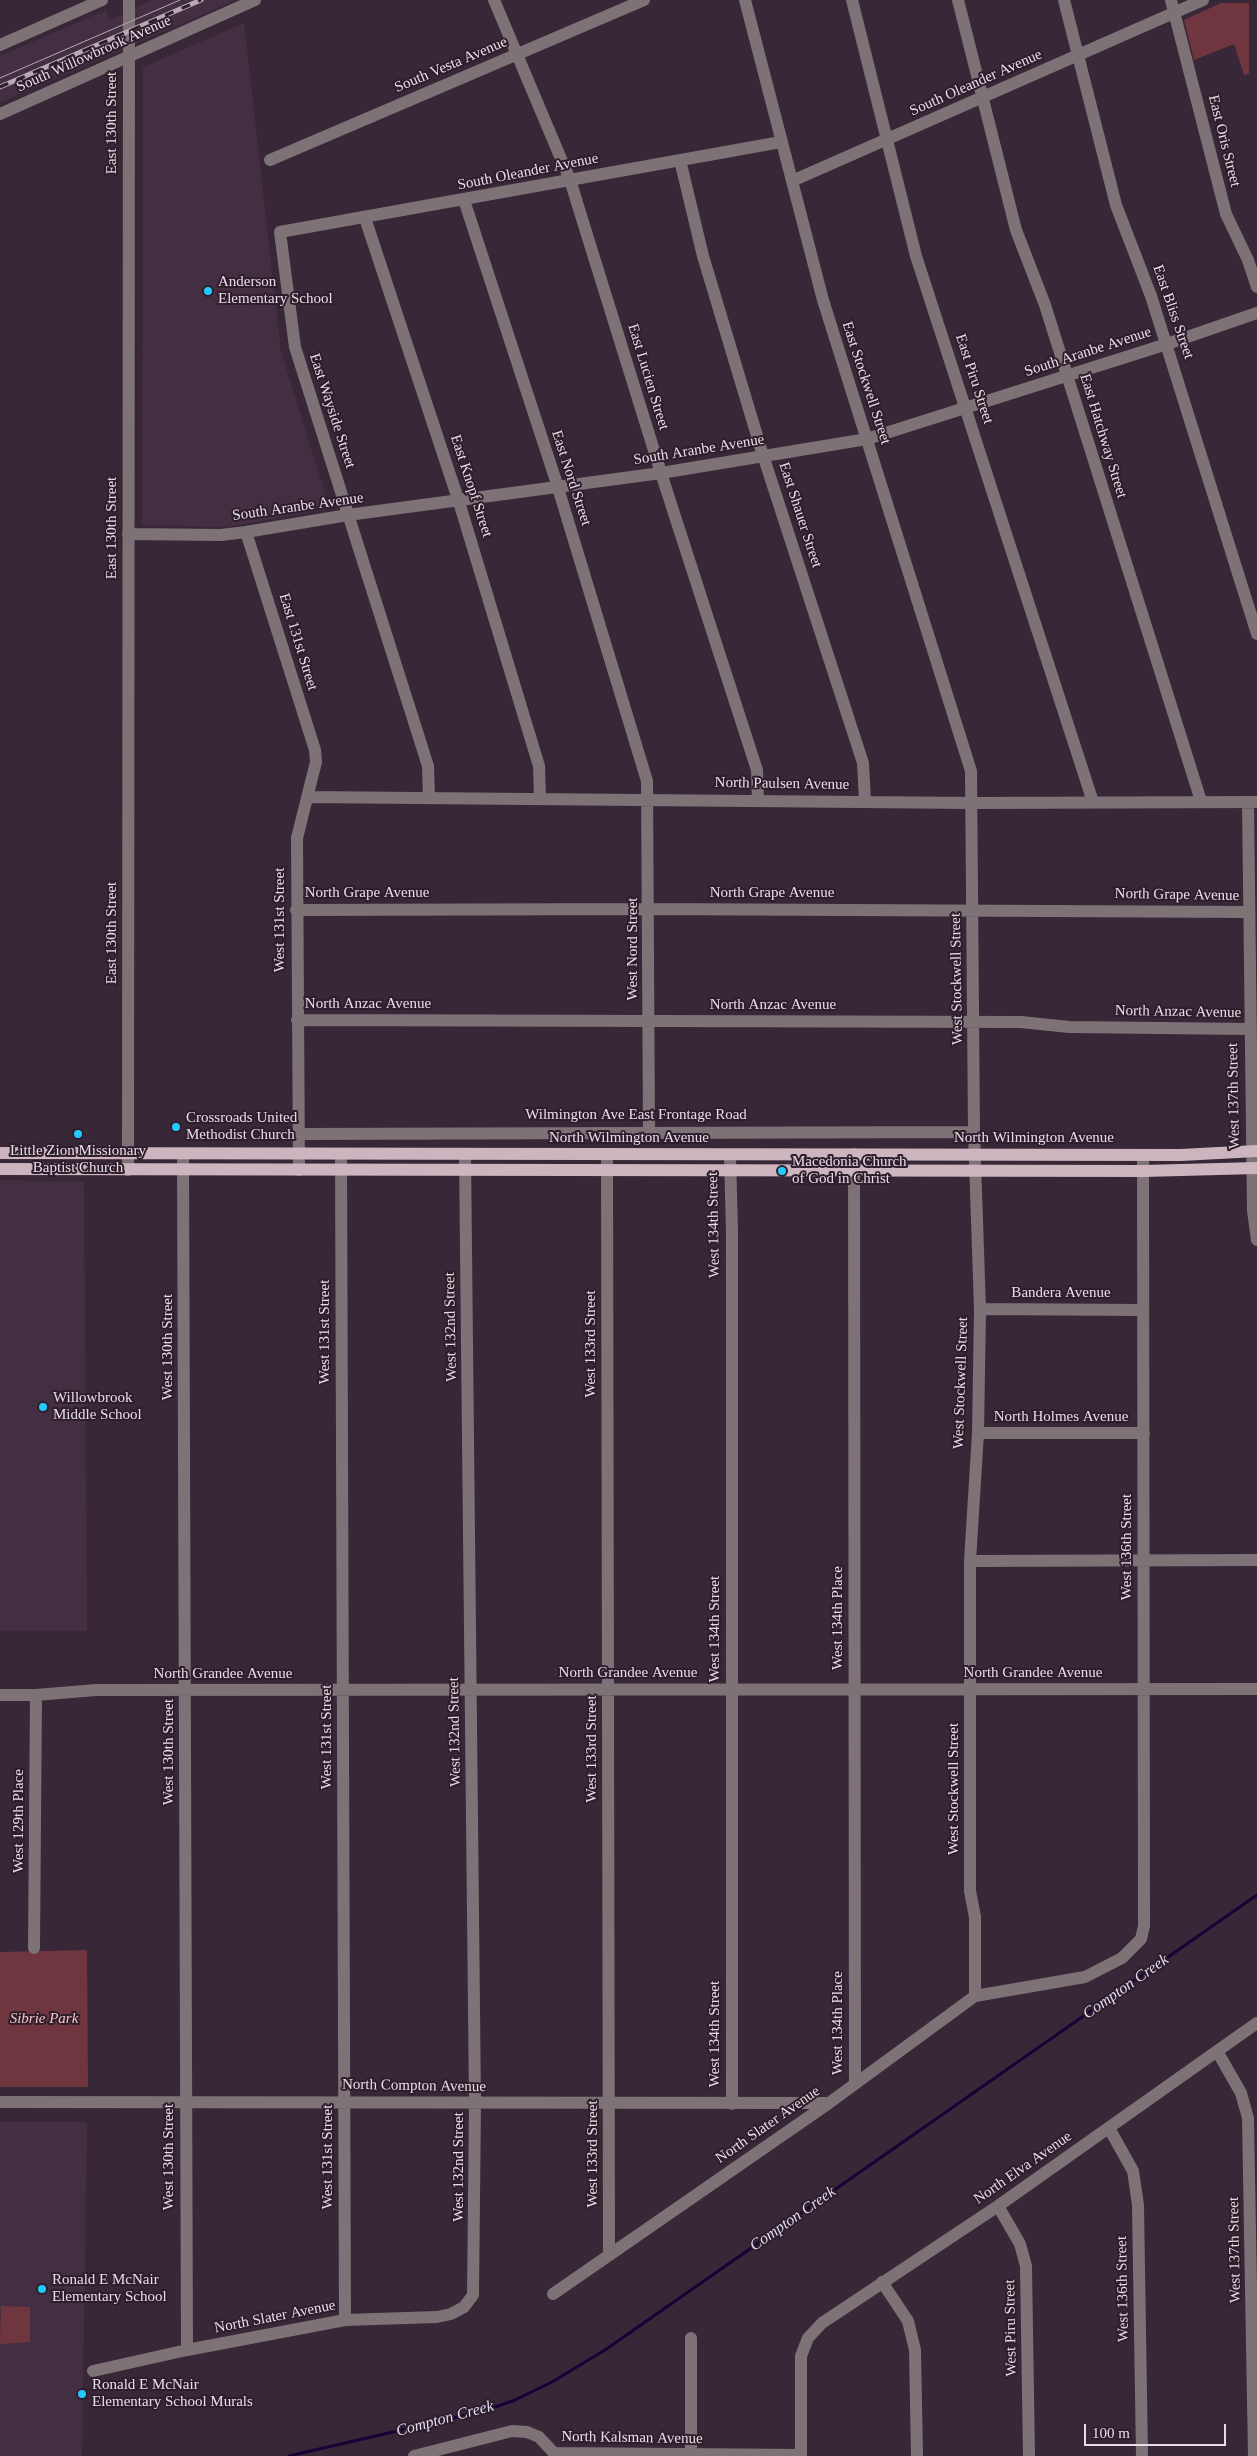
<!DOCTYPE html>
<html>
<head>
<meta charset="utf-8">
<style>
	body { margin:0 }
	#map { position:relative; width:1257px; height:2456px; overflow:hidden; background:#382737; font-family:"Times New Roman",serif }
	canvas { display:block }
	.scale { position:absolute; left:1084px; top:2424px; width:142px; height:22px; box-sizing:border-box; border:2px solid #e8dde7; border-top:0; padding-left:6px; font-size:15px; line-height:18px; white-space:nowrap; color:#e8dde7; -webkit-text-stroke:4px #2e1e2c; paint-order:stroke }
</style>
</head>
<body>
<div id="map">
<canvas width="1257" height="2456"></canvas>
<div class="scale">100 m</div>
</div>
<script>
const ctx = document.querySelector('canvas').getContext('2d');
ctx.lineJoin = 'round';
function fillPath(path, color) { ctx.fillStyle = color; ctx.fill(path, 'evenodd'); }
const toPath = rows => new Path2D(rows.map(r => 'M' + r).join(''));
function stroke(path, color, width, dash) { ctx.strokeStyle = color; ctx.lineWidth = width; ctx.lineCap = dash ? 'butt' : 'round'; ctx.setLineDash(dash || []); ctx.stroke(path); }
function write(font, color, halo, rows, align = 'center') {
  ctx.font = font + ' "Times New Roman",serif'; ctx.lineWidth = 4; ctx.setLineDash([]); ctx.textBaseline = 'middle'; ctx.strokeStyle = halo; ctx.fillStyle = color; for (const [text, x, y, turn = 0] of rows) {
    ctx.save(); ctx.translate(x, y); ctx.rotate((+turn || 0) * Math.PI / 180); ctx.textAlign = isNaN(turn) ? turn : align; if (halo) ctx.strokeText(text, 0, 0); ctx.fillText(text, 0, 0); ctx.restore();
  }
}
fillPath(toPath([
	[152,0,236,0,0,103,0,56,106,10,110,20],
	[244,23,281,352,330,509,228,527,142,525,143,67],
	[0,1180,84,1182,87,1631,0,1631],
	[0,2122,87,2122,82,2456,0,2456]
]), '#442e42');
fillPath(toPath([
	[1221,3,1249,3,1249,74,1244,75,1234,44,1194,60,1184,20],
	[87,1950,88,2087,0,2087,0,1952],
	[1,2306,30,2307,30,2342,0,2344]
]), '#6f363f');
stroke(toPath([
	[289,2456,484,2411,515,2400,552,2382,605,2350,1257,1895]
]), '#140337', 3);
stroke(toPath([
	[494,0,570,180,661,473,757,770,758,800],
	[745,0,823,300,971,771,974,1132,980,1309,978,1433,970,1561,970,1891,975,1917,975,1996],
	[852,0,916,256,1093,802],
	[958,0,1016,230,1045,305,1201,801],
	[1064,0,1116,205,1151,296,1257,634],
	[1171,0,1226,214,1248,260,1257,287],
	[0,45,102,0],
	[0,114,255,0],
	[270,160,644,0],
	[680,160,703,256,761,449,863,763,865,802],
	[792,181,1203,0],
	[464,200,555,478,647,781,649,1131],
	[365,218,459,502,539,766,540,798],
	[246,532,315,750,316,762,297,838,299,1170],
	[128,534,221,535,246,532,348,515,661,473,867,439,1167,344,1257,313],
	[307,797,971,803,1257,802],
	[429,798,428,766,295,347,280,232,781,142],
	[1248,802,1253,1211,1257,1240],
	[296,910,649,909,1248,912],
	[297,1020,1021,1022,1069,1027,1249,1029],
	[298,1134,974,1132],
	[183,1154,187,2350],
	[341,1154,345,2320],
	[607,1154,609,2254],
	[854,1154,855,2083],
	[730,1155,732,1232,732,2104],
	[128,1170,129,0],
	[980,1309,1143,1310],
	[978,1433,1144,1433],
	[970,1561,1257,1560],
	[0,1695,36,1695,96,1690,1257,1689],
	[34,1948,36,1695],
	[1217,2051,1241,2093,1248,2118,1254,2456],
	[0,2102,829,2103],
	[1109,2128,1133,2171,1138,2205,1142,2456],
	[998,2206,1020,2244,1026,2266,1029,2456],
	[882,2282,908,2321,915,2350,917,2456],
	[553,2294,829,2103,975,1996,1085,1977,1122,1958,1141,1939,1144,1926,1143,1155],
	[93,2371,187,2350,345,2320,437,2317,451,2314,464,2307,473,2295,475,2103,465,1154],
	[691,2455,691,2338],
	[414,2456,512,2431,527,2432,539,2437,554,2453,801,2455],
	[801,2456,801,2356,808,2338,822,2323,998,2206,1257,2023]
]), '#7d7276', 12);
stroke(toPath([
	[0,1153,1181,1155,1257,1151],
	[0,1169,1143,1171,1257,1168]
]), '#cdb5bf', 12);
stroke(toPath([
	[0,78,180,0]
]), '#b6a9b5', 1);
const rail = toPath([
	[0,87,201,0]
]);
stroke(rail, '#b6a9b5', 5);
stroke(rail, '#2e1e2c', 3, [9]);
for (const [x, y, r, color] of [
	[208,291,5,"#24c9fe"],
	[176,1127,5,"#24c9fe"],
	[78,1134,5,"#24c9fe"],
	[782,1171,5,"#24c9fe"],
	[43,1407,5,"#24c9fe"],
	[42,2289,5,"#24c9fe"],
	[82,2394,5,"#24c9fe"]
]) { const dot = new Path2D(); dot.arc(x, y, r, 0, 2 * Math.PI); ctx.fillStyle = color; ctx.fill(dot); stroke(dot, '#2e1e2c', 2); }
write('15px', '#e8dde7', '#2e1e2c', [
	["South Willowbrook Avenue",94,54,-24],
	["South Vesta Avenue",451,65,-23],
	["South Oleander Avenue",976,83,-24],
	["East 130th Street",112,123,-90],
	["East Oris Street",1224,141,76],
	["South Oleander Avenue",528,172,-11],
	["East Bliss Street",1173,312,71],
	["South Aranbe Avenue",1088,352,-18],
	["East Lucien Street",648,377,73],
	["East Piru Street",974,379,72],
	["East Stockwell Street",866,383,72],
	["East Wayside Street",332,411,72],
	["East Hatchway Street",1103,436,73],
	["South Aranbe Avenue",699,450,-9],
	["East Nord Street",571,478,72],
	["East Knopf Street",471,486,72],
	["South Aranbe Avenue",298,507,-8],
	["East Shauer Street",800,515,72],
	["East 130th Street",112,528,-90],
	["East 131st Street",298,642,73],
	["North Paulsen Avenue",782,784,1],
	["North Grape Avenue",367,893],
	["North Grape Avenue",772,893],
	["North Grape Avenue",1177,895,1],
	["West 131st Street",280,920,-90],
	["East 130th Street",112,933,-90],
	["West Nord Street",633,949,-90],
	["West Stockwell Street",957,979,-91],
	["North Anzac Avenue",368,1004],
	["North Anzac Avenue",773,1005],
	["North Anzac Avenue",1178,1012,1],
	["West 137th Street",1234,1096,-91],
	["Wilmington Ave East Frontage Road",636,1115],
	["North Wilmington Avenue",629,1138],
	["North Wilmington Avenue",1034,1138],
	["West 134th Street",714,1225,-91],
	["Bandera Avenue",1061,1293],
	["West 132nd Street",451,1327,-91],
	["West 131st Street",325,1332,-90],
	["West 133rd Street",591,1344,-90],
	["West 130th Street",168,1347,-90],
	["West Stockwell Street",961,1383,-88],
	["North Holmes Avenue",1061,1417],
	["West 136th Street",1127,1547,-90],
	["West 134th Place",838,1618,-90],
	["West 134th Street",715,1629,-90],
	["North Grandee Avenue",628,1673],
	["North Grandee Avenue",1033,1673],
	["North Grandee Avenue",223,1674],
	["West 132nd Street",455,1732,-91],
	["West 131st Street",327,1737,-90],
	["West 133rd Street",592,1749,-90],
	["West 130th Street",169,1752,-90],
	["West Stockwell Street",954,1789,-90],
	["West 129th Place",19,1821,-90],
	["West 134th Place",838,2023,-90],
	["West 134th Street",715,2034,-90],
	["North Compton Avenue",414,2086,1],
	["North Slater Avenue",768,2125,-35],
	["West 133rd Street",593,2154,-90],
	["West 130th Street",169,2157,-90],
	["West 131st Street",328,2157,-90],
	["West 132nd Street",459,2167,-90],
	["North Elva Avenue",1023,2168,-35],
	["West 137th Street",1235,2250,-91],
	["West 136th Street",1123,2289,-91],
	["North Slater Avenue",275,2317,-11],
	["West Piru Street",1011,2328,-91],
	["North Kalsman Avenue",632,2438,1]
]);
write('15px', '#e8dde7', '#2e1e2c', [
	["Anderson",218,282],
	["Elementary School",218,299],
	["Crossroads United",186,1118],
	["Methodist Church",186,1135],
	["Little Zion Missionary",78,1151,"center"],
	["Baptist Church",78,1168,"center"],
	["Macedonia Church",792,1162],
	["of God in Christ",792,1179],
	["Willowbrook",53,1398],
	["Middle School",53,1415],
	["Ronald E McNair",52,2280],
	["Elementary School",52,2297],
	["Ronald E McNair",92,2385],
	["Elementary School Murals",92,2402]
], 'left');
write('italic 15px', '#f7c4c9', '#2e1e2c', [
	["Sibrie Park",44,2019]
]);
write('italic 16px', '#dfdef3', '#2e1e2c', [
	["Compton Creek",1126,1987,-35],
	["Compton Creek",793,2219,-35],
	["Compton Creek",445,2419,-15]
]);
</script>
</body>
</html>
